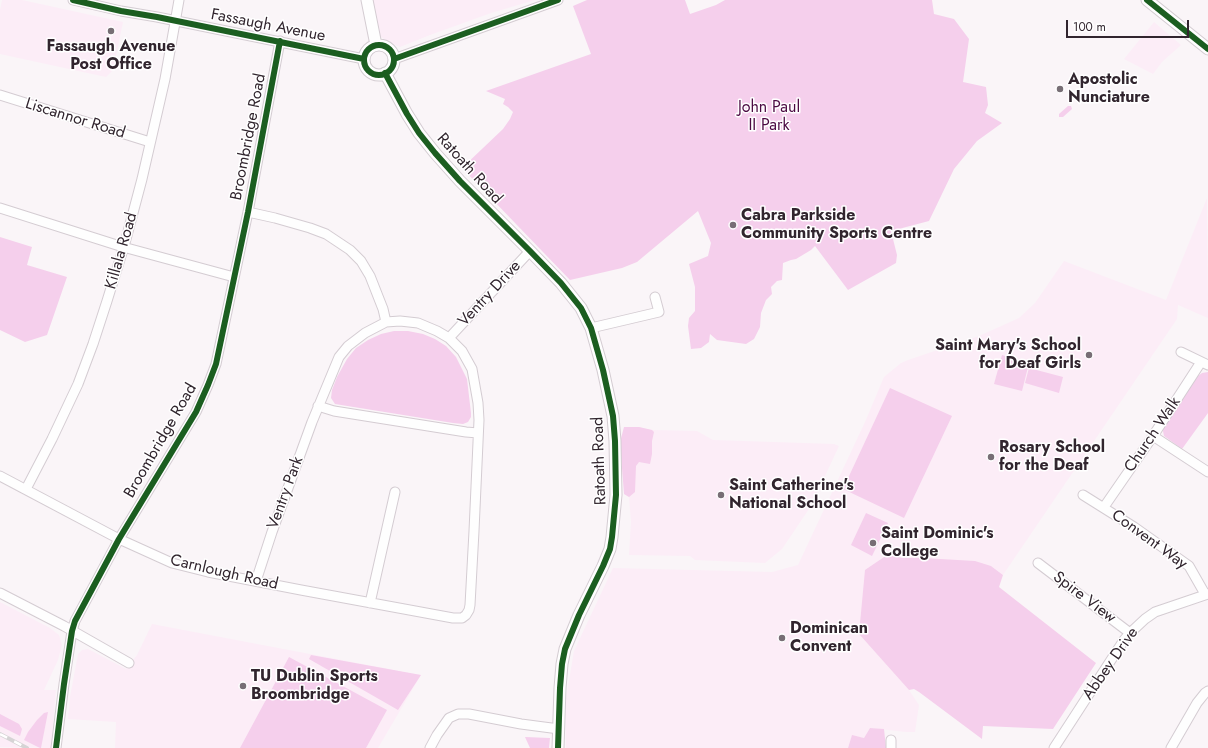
<!DOCTYPE html>
<html>
<head>
<meta charset="utf-8">
<style>
	body { margin:0 }
	#map { position:relative; width:1208px; height:748px; overflow:hidden; background:#faf5f8; font-family:Jost,sans-serif }
	canvas { display:block }
	.scale { position:absolute; left:1066px; top:20px; width:123px; height:18px; box-sizing:border-box; border:2px solid #31252e; border-top:0; padding-left:5px; font-size:12px; line-height:14px; white-space:nowrap; color:#31252e; -webkit-text-stroke:3px #fff; paint-order:stroke }
</style>
</head>
<body>
<div id="map">
<canvas width="1208" height="748"></canvas>
<div class="scale">100 m</div>
</div>
<script>
const ctx = document.querySelector('canvas').getContext('2d');
ctx.lineJoin = 'round';
function fillPath(path, color) { ctx.fillStyle = color; ctx.fill(path, 'evenodd'); }
const toPath = rows => new Path2D(rows.map(r => 'M' + r).join(''));
function stroke(path, color, width, dash) { ctx.strokeStyle = color; ctx.lineWidth = width; ctx.lineCap = dash ? 'butt' : 'round'; ctx.setLineDash(dash || []); ctx.stroke(path); }
function write(font, color, halo, rows, align = 'center') {
  ctx.font = font + ' Jost,sans-serif'; ctx.lineWidth = 3; ctx.setLineDash([]); ctx.textBaseline = 'middle'; ctx.strokeStyle = halo; ctx.fillStyle = color; for (const [text, x, y, turn = 0] of rows) {
    ctx.save(); ctx.translate(x, y); ctx.rotate((+turn || 0) * Math.PI / 180); ctx.textAlign = isNaN(turn) ? turn : align; if (halo) ctx.strokeText(text, 0, 0); ctx.fillText(text, 0, 0); ctx.restore();
  }
}
fillPath(toPath([
	[2,0,22,0,123,22,113,70,106,77,0,54,0,10],
	[372,0,535,0,491,13,430,35,400,47,388,42,380,36],
	[1154,22,1181,45,1162,62,1153,74,1124,59],
	[1207,198,1208,318,1178,305,1177,319,1003,575,991,566,923,558,903,558,888,555,859,634,909,690,919,705,915,732,906,732,870,728,864,738,852,736,848,748,566,748,566,698,574,651,613,568,772,572,798,565,865,422,884,377,901,363,908,360,979,336,1019,318,1035,303,1064,261,1166,300],
	[624,427,639,427,653,430,697,431,713,440,834,444,839,446,811,506,782,549,765,563,695,560,690,556,629,555,631,522,629,497,624,494],
	[0,602,50,628,59,635,62,645,58,660,44,690,56,690,51,748,0,747],
	[152,624,273,647,421,675,378,748,115,748,116,722,68,719,70,697,78,654,82,650,88,649,126,669,137,655]
]), '#fcedf7');
fillPath(toPath([
	[587,0,685,0,690,14,716,5,725,0,932,0,934,14,954,19,969,39,963,82,986,87,988,105,985,113,1002,123,977,141,954,169,929,221,891,231,897,255,896,263,848,290,815,246,811,250,796,259,791,260,783,263,782,280,777,281,771,287,772,294,766,300,761,313,760,327,754,339,746,344,717,340,710,334,709,342,701,348,691,349,688,326,689,318,695,311,695,287,689,264,708,256,711,243,698,211,637,262,622,268,570,280,462,168,503,129,510,119,513,112,508,107,503,104,505,99,486,91,591,54,573,6],
	[1068,106,1071,106,1072,109,1063,117,1059,117,1059,114],
	[0,237,32,247,27,265,67,277,47,335,25,342,0,330],
	[394,331,408,331,423,334,435,339,446,346,456,357,467,379,471,413,471,417,468,422,463,424,453,423,335,404,331,398,332,390,337,377,347,359,356,348,368,340,381,334],
	[1002,355,1029,363,1022,391,994,384],
	[1029,368,1063,377,1059,393,1025,383],
	[1208,372,1208,413,1182,449,1164,436,1163,431,1164,425,1198,376,1202,373],
	[890,388,952,416,904,518,843,489],
	[624,427,639,427,652,430,654,432,652,441,652,454,650,464,639,462,636,466,635,492,629,497,624,494,620,442],
	[866,513,888,523,872,556,851,545],
	[887,555,903,558,923,558,975,561,991,566,1003,575,999,587,1096,663,1053,729,983,726,982,739,919,692,914,689,909,690,859,634,865,570],
	[311,655,421,675,398,710,309,659],
	[289,657,387,710,366,748,240,748],
	[48,712,41,748,40,748,24,740,28,732,37,720,44,713],
	[0,714,19,724,22,729,20,736,0,726],
	[870,728,884,729,886,748,848,748,852,735,864,738],
	[525,737,550,738,549,748,530,748]
]), '#f5cfec');
const minor = toPath([
	[73,0,121,11,157,17,364,59],
	[394,59,558,0],
	[0,95,150,142],
	[0,208,123,247,234,277],
	[248,212,275,218,310,228,326,234,350,250,361,261,370,276,383,309,386,322],
	[591,328,659,312,655,297],
	[449,338,530,251],
	[1181,352,1208,365],
	[318,406,334,411,466,432,478,433],
	[1153,436,1208,472],
	[0,476,119,539,172,563,208,572,301,590,453,618,462,618,466,615,469,610,470,605,474,531,479,420,478,403,472,369,462,351,449,338,437,331,418,323,400,321,386,322,365,333,348,346,339,357,312,422,272,532,256,581],
	[26,489,52,439,78,384,93,344,107,301,125,243,142,179,165,79,179,0],
	[1083,495,1134,527,1189,566,1205,594],
	[1104,507,1153,436,1201,362],
	[1038,563,1130,633],
	[0,593,64,626,129,663],
	[370,603,395,492],
	[56,748,64,684,72,631,75,621,119,539,196,412,208,385,216,364,248,212,280,41],
	[430,748,437,735,449,718,458,714,469,714,521,724,559,729],
	[891,748,891,740],
	[1054,748,1124,640,1130,633,1145,619,1155,612,1208,594],
	[1171,748,1197,703,1205,693,1208,691]
]);
const major = toPath([
	[367,0,376,45],
	[1147,0,1208,49],
	'364 60a15 15 0 1 1 30 0a15 15 0 1 1-30 0Z',
	[385,73,407,114,419,133,435,153,460,181,530,251,561,283,581,308,591,328,603,370,613,416,615,441,616,495,612,537,610,549,603,566,579,615,565,649,562,664,560,688,558,748]
]);
stroke(minor, '#d4ccd2', 11);
stroke(major, '#d4ccd2', 13);
stroke(minor, '#fefefe', 9);
stroke(major, '#fefefe', 11);
const rail = toPath([
	[0,734,27,748]
]);
stroke(rail, '#d6d4d5', 4);
stroke(rail, '#fff', 2.5, [8]);
stroke(toPath([
	[73,0,121,11,157,17,364,59],
	[1147,0,1208,49],
	'364 60a15 15 0 1 1 30 0a15 15 0 1 1-30 0Z',
	[394,59,558,0],
	[385,73,407,114,419,133,435,153,460,181,530,251,561,283,581,308,591,328,603,370,613,416,615,441,616,495,612,537,610,549,603,566,579,615,565,649,562,664,560,688,558,748],
	[56,748,64,684,72,631,75,621,119,539,196,412,208,385,216,364,248,212,280,41]
]), '#1b5e20', 6);
for (const [x, y, r, color] of [
	[111,31,4,"#776e75"],
	[1060,89,4,"#776e75"],
	[733,225,4,"#776e75"],
	[1089,355,4,"#776e75"],
	[991,457,4,"#776e75"],
	[721,495,4,"#776e75"],
	[873,543,4,"#776e75"],
	[782,638,4,"#776e75"],
	[243,686,4,"#776e75"]
]) { const dot = new Path2D(); dot.arc(x, y, r, 0, 2 * Math.PI); ctx.fillStyle = color; ctx.fill(dot); stroke(dot, '#fff', 1.5); }
write('16px', '#31252e', '#fff', [
	["Fassaugh Avenue",268,26,11],
	["Liscannor Road",75,119,17],
	["Broombridge Road",249,137,-79],
	["Ratoath Road",469,169,48],
	["Killala Road",122,251,-74],
	["Ventry Drive",490,294,-47],
	["Church Walk",1153,435,-56],
	["Broombridge Road",161,441,-60],
	["Ratoath Road",600,461,-92],
	["Ventry Park",286,493,-70],
	["Convent Way",1149,540,36],
	["Carnlough Road",224,573,13],
	["Spire View",1084,598,37],
	["Abbey Drive",1111,664,-55]
]);
write('bold 16px', '#31252e', '#fff', [
	["Fassaugh Avenue",111,47,"center"],
	["Post Office",111,65,"center"],
	["Apostolic",1068,80],
	["Nunciature",1068,98],
	["Cabra Parkside",741,216],
	["Community Sports Centre",741,234],
	["Saint Mary's School",1081,346,"right"],
	["for Deaf Girls",1081,364,"right"],
	["Rosary School",999,448],
	["for the Deaf",999,466],
	["Saint Catherine's",729,486],
	["National School",729,504],
	["Saint Dominic's",881,534],
	["College",881,552],
	["Dominican",790,629],
	["Convent",790,647],
	["TU Dublin Sports",251,677],
	["Broombridge",251,695]
], 'left');
write('16px', '#4b0942', '#fff', [
	["John Paul",769,108],
	["II Park",769,126]
]);
</script>
</body>
</html>
